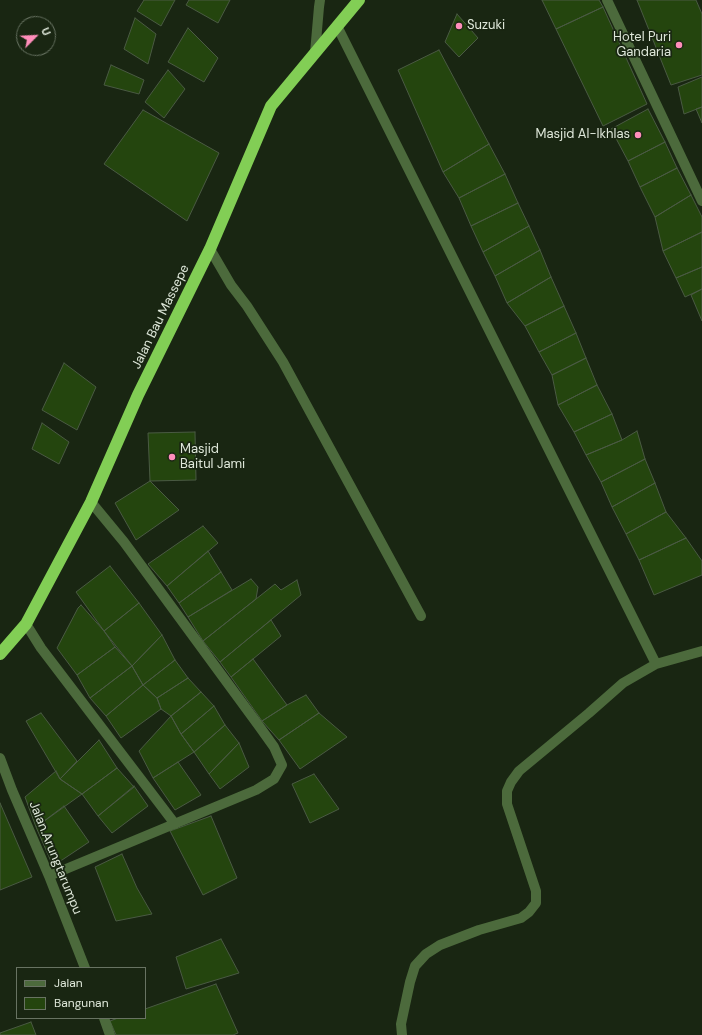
<!DOCTYPE html>
<html>
<head>
<meta charset="utf-8">
<style>
	body { margin:0 }
	#map { position:relative; width:702px; height:1035px; overflow:hidden; background:#192612; font-family:"DM Sans",sans-serif }
	canvas { display:block }
	.legend { position:absolute; left:16px; top:967px; width:130px; height:52px; box-sizing:border-box; background:#192612; border:1px solid #687362; margin:0; padding:5px 7px; list-style:none; font-size:12px; color:#dee7d9 }
	.legend li { display:flex; align-items:center; gap:8px; height:20px }
	.legend b { width:20px; border:1px solid #687362 }
	.north { position:absolute; left:16px; top:16px; width:40px; height:40px; box-sizing:border-box; background:#192612; border:1px solid #687362; border-radius:50%; rotate:66deg; font-size:11px; font-weight:700; line-height:16px; text-align:center; color:#dee7d9 }
	.north::after { content:''; display:block; margin:auto; width:14px; height:18px; background:#ff8eba; clip-path:polygon(50% 0,100% 100%,50% 72%,0 100%) }
</style>
</head>
<body>
<div id="map">
<canvas width="702" height="1035"></canvas>
<ul class="legend">
<li><b style="height:5px;background:#4c6a3c"></b>Jalan</li>
<li><b style="height:11px;background:#24450e"></b>Bangunan</li>
</ul>
<div class="north">U</div>
</div>
<script>
const ctx = document.querySelector('canvas').getContext('2d');
ctx.lineJoin = 'round';
function fillPath(path, color) { ctx.fillStyle = color; ctx.fill(path, 'evenodd'); }
const toPath = rows => new Path2D(rows.map(r => 'M' + r).join(''));
function stroke(path, color, width, dash) { ctx.strokeStyle = color; ctx.lineWidth = width; ctx.lineCap = dash ? 'butt' : 'round'; ctx.setLineDash(dash || []); ctx.stroke(path); }
function write(font, color, halo, rows, align = 'center') {
  ctx.font = font + ' "DM Sans",sans-serif'; ctx.lineWidth = 3.5; ctx.setLineDash([]); ctx.textBaseline = 'middle'; ctx.strokeStyle = halo; ctx.fillStyle = color; for (const [text, x, y, turn = 0] of rows) {
    ctx.save(); ctx.translate(x, y); ctx.rotate((+turn || 0) * Math.PI / 180); ctx.textAlign = isNaN(turn) ? turn : align; if (halo) ctx.strokeText(text, 0, 0); ctx.fillText(text, 0, 0); ctx.restore();
  }
}
const building = toPath([
	[144,0,175,0,161,26,137,11,144,0],
	[189,0,230,0,218,23,186,5,189,0],
	[542,0,599,0,603,7,556,29,542,0],
	[637,0,696,0,702,14,702,75,671,85,637,0],
	[603,7,647,104,603,126,556,29,603,7],
	[457,14,478,38,459,57,445,42,457,14],
	[135,18,156,34,148,64,124,49,135,18],
	[188,28,218,58,204,82,168,62,188,28],
	[439,50,489,144,443,172,398,70,439,50],
	[111,65,144,80,139,94,104,85,111,65],
	[168,70,185,89,164,118,145,102,168,70],
	[702,77,702,107,684,114,678,87,702,77],
	[702,107,702,123,696,109,702,107],
	[648,109,665,142,628,161,611,129,648,109],
	[143,110,219,153,187,221,104,164,143,110],
	[665,142,677,168,640,187,628,161,665,142],
	[489,144,505,174,459,198,443,172,489,144],
	[677,168,691,195,655,217,640,187,677,168],
	[505,174,518,203,471,226,459,198,505,174],
	[691,195,702,217,702,232,663,251,655,217,691,195],
	[518,203,529,226,483,252,471,226,518,203],
	[529,226,540,250,495,276,483,252,529,226],
	[702,232,702,267,676,278,663,251,702,232],
	[540,250,551,277,507,303,495,276,540,250],
	[702,267,702,289,685,297,676,278,702,267],
	[551,277,564,306,525,326,507,303,551,277],
	[702,289,702,321,691,295,702,289],
	[564,306,576,333,539,352,525,326,564,306],
	[576,333,586,358,552,375,539,352,576,333],
	[586,358,597,385,558,405,552,375,586,358],
	[64,363,96,387,77,430,42,410,64,363],
	[597,385,612,414,574,432,558,405,597,385],
	[612,414,622,440,586,455,574,432,612,414],
	[42,423,69,442,59,464,32,449,42,423],
	[637,431,645,459,601,482,586,455,622,440,637,431],
	[195,432,196,480,150,481,148,433,195,432],
	[645,459,655,483,612,507,601,482,645,459],
	[150,481,179,510,136,540,115,503,150,481],
	[655,483,666,512,626,534,612,507,655,483],
	[666,512,686,538,639,560,626,534,666,512],
	[203,526,218,543,167,586,148,564,203,526],
	[686,538,702,561,702,575,654,595,639,560,686,538],
	[208,551,221,572,179,603,167,586,208,551],
	[110,566,139,603,104,631,76,592,110,566],
	[221,572,232,590,188,617,179,603,221,572],
	[251,579,258,587,256,599,203,641,188,617,251,579],
	[297,580,301,595,220,662,203,641,275,584,281,590,297,580],
	[139,603,162,635,132,666,104,631,139,603],
	[81,605,104,631,115,647,77,675,57,648,78,608,81,605],
	[271,620,281,636,231,677,220,662,271,620],
	[162,635,175,660,143,685,132,666,162,635],
	[115,647,132,666,90,698,77,675,115,647],
	[253,659,287,705,262,721,231,677,253,659],
	[175,660,188,678,157,698,143,685,175,660],
	[132,666,143,685,106,716,90,698,132,666],
	[188,678,201,692,171,716,161,709,157,698,188,678],
	[143,685,157,698,161,709,121,738,106,716,143,685],
	[201,692,214,706,181,734,171,716,201,692],
	[306,695,319,713,279,740,262,721,287,705,306,695],
	[214,706,225,725,194,752,181,734,214,706],
	[41,713,77,761,60,779,26,721,41,713],
	[319,713,347,737,300,769,279,740,319,713],
	[171,716,181,734,194,752,153,778,139,751,171,716],
	[225,725,239,743,209,774,194,752,225,725],
	[99,740,117,768,82,794,60,779,99,740],
	[239,743,249,767,220,789,209,774,239,743],
	[178,762,201,795,175,810,153,778,178,762],
	[117,768,134,787,98,816,82,794,117,768],
	[56,771,60,779,82,794,36,827,25,797,56,771],
	[314,774,339,809,310,823,292,784,314,774],
	[134,786,148,806,112,833,98,816,134,786],
	[0,803,32,877,0,890,0,803],
	[64,806,89,842,53,866,36,827,64,806],
	[211,816,237,878,203,895,170,831,211,816],
	[122,854,137,888,152,914,116,921,95,867,122,854],
	[221,939,239,973,186,989,176,957,221,939],
	[216,984,238,1033,233,1035,116,1035,110,1021,118,1018,145,1018,145,1009,216,984],
	[31,1022,36,1035,0,1035,0,1033,31,1022]
]);
fillPath(building, '#24450e');
stroke(building, '#4a5a43', 1);
stroke(toPath([
	[607,0,702,201],
	[337,26,656,664],
	[315,53,319,7,320,0],
	[210,249,231,285,247,306,283,362,421,616],
	[26,624,41,648,175,824],
	[0,758,12,790,49,876,85,968],
	[49,876,256,790,274,779,282,765,274,747,259,726,124,542,91,502],
	[104,1018,110,1035],
	[402,1035,401,1024,410,982,415,966,426,954,440,945,479,930,521,918,529,912,536,903,536,891,507,804,507,791,511,782,519,771,589,713,623,683,656,664,702,651]
]), '#4c6a3c', 10);
stroke(toPath([
	[0,654,26,624,91,502,138,395,210,249,271,106,359,0]
]), '#82ce55', 12);
for (const [x, y, r, color] of [
	[459,26,4,"#ff8eba"],
	[679,45,4,"#ff8eba"],
	[638,135,4,"#ff8eba"],
	[172,457,4,"#ff8eba"]
]) { const dot = new Path2D(); dot.arc(x, y, r, 0, 2 * Math.PI); ctx.fillStyle = color; ctx.fill(dot); stroke(dot, '#192612', 1.5); }
write('13px', '#dee7d9', '#192612', [
	["Suzuki",467,26],
	["Hotel Puri",671,38,"right"],
	["Gandaria",671,53,"right"],
	["Masjid Al-Ikhlas",630,135,"right"],
	["Masjid",180,450],
	["Baitul Jami",180,465]
], 'left');
write('13px', '#dee7d9', '#192612', [
	["Jalan Bau Massepe",161,317,-64],
	["Jalan.Arungtarumpu",55,858,68]
]);
</script>
</body>
</html>
